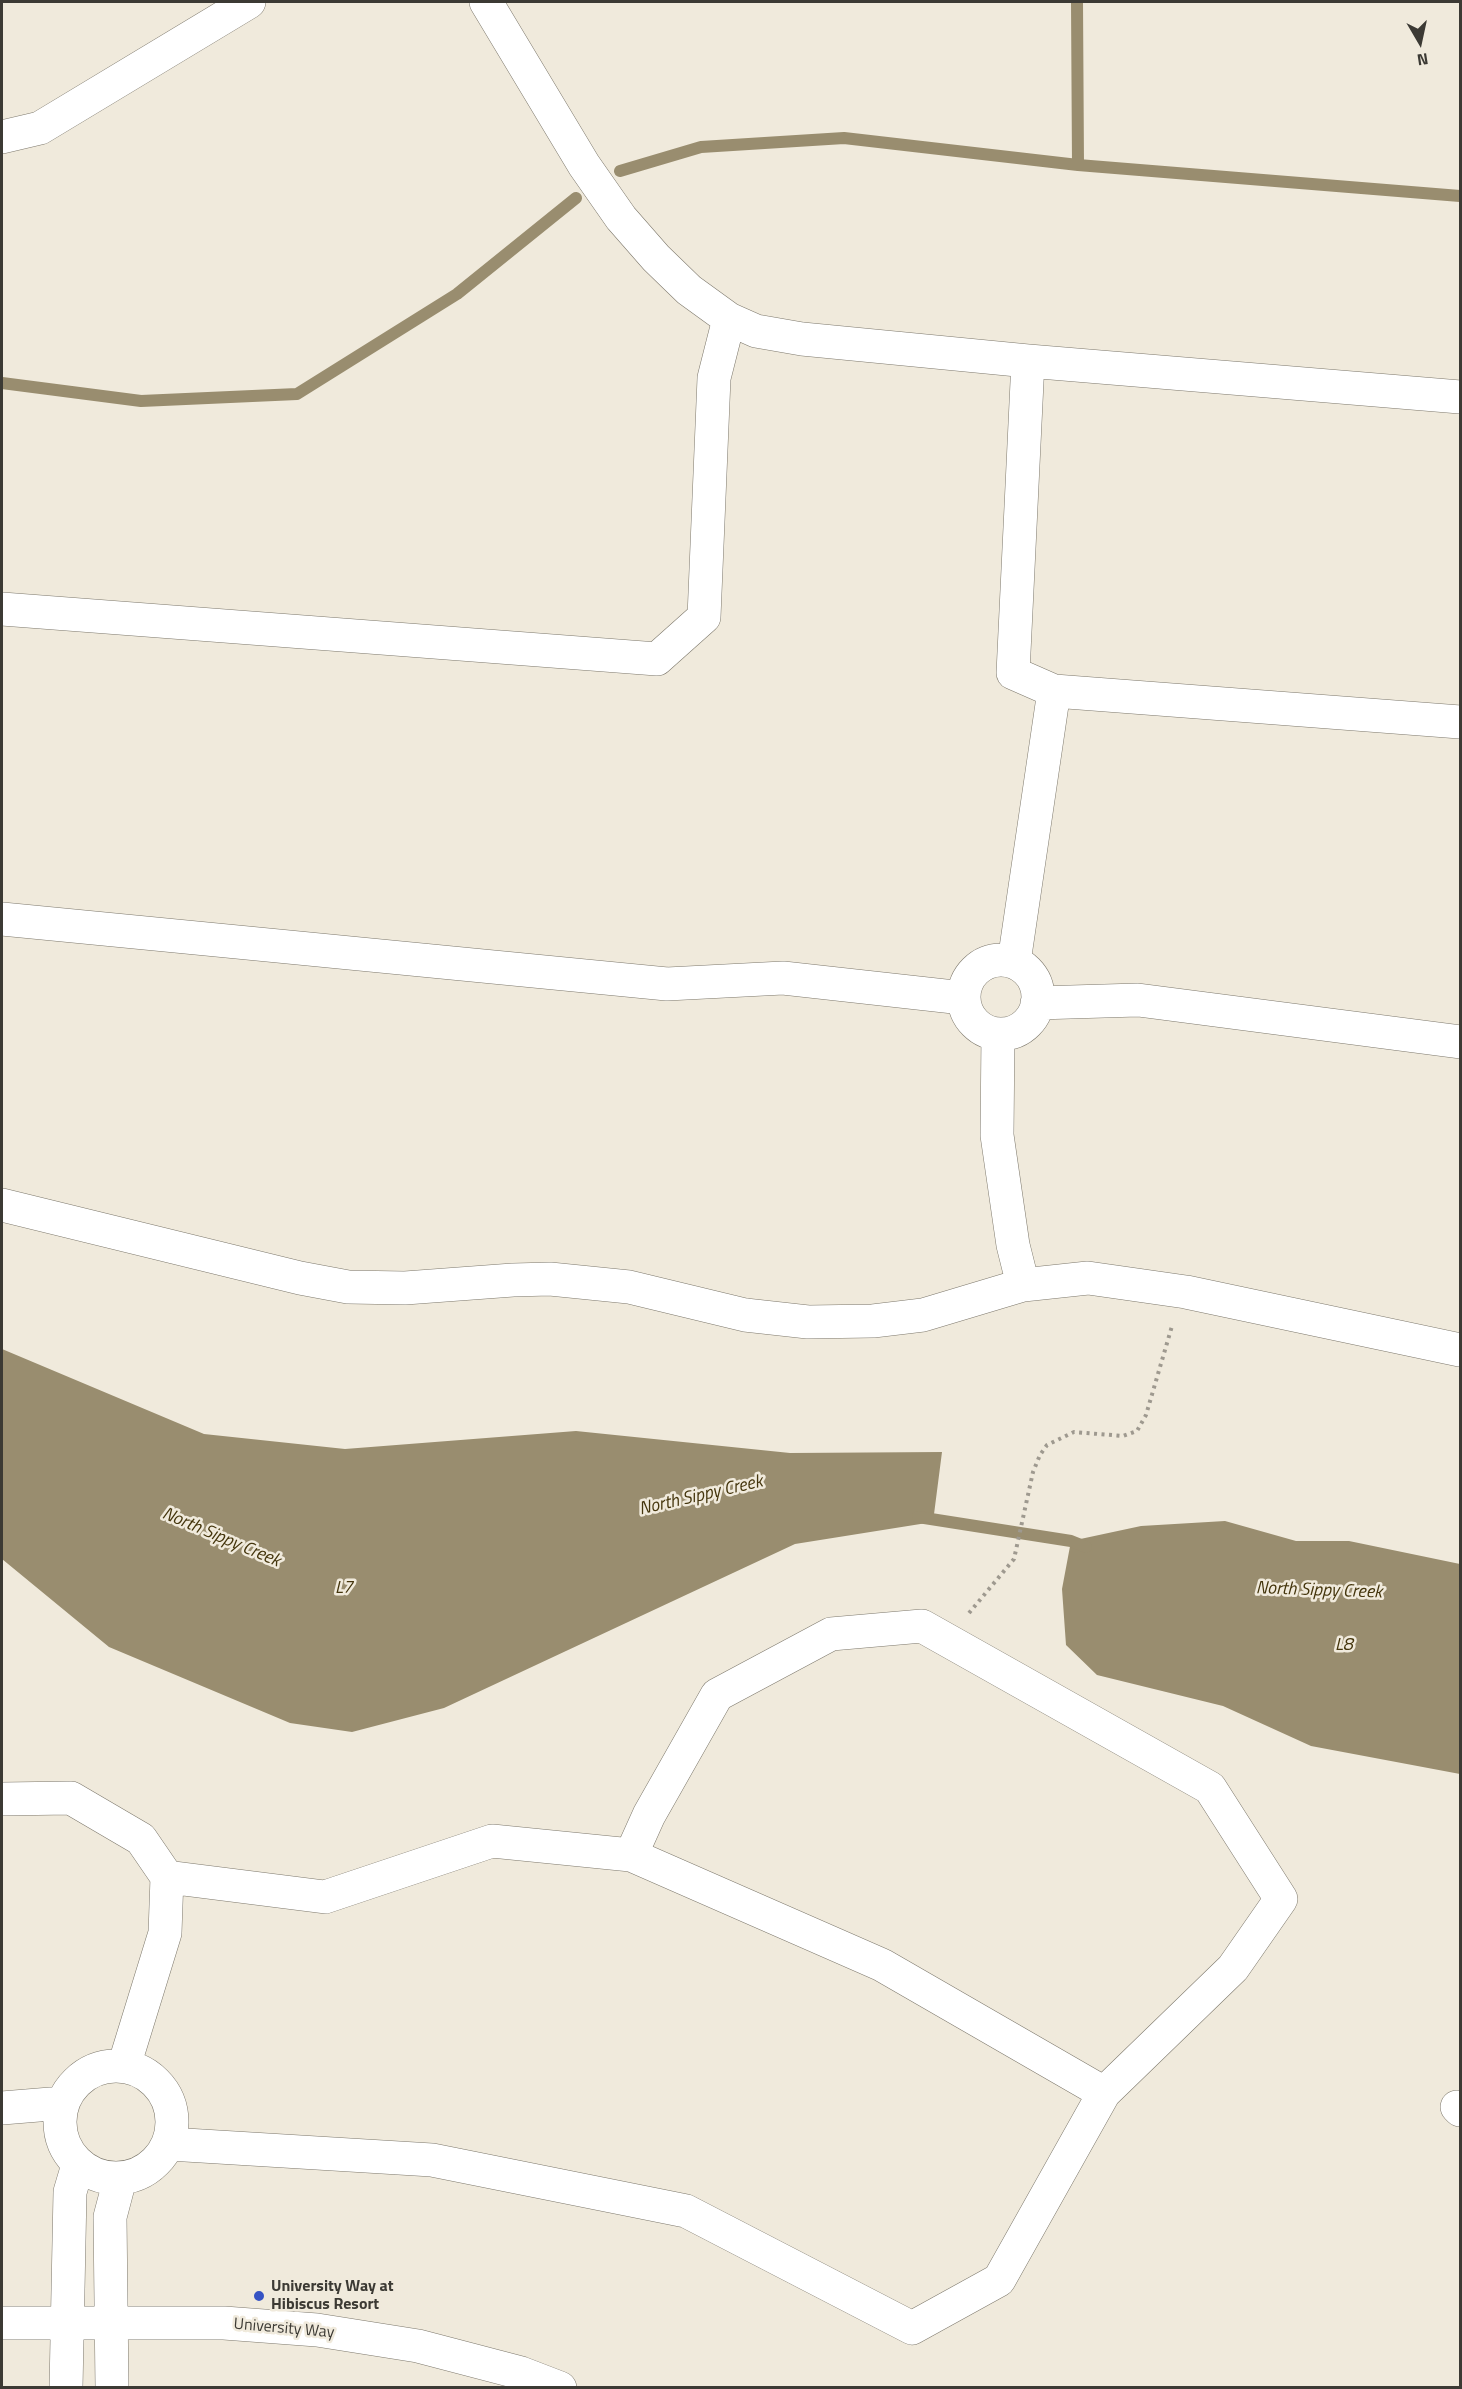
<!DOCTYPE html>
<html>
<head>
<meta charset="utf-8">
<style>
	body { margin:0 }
	#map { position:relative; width:1462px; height:2389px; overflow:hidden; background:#f0eadc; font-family:"Titillium Web",sans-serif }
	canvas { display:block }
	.frame { position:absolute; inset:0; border:3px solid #3c3a34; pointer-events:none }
	.north { position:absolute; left:1390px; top:12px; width:60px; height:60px; -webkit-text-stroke:4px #f0eadc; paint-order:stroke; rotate:171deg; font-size:16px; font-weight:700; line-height:24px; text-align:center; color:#3c3a34 }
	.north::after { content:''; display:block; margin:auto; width:21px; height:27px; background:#3c3a34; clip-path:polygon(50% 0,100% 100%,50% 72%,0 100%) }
</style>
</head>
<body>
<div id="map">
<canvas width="1462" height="2389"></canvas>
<div class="frame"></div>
<div class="north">N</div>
</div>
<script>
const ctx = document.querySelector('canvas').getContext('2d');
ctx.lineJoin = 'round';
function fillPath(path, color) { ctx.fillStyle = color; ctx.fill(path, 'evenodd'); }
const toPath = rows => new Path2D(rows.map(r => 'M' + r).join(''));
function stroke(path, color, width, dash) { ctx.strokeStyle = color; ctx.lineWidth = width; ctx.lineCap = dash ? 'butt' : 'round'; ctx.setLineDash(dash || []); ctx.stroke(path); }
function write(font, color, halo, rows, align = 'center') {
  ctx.font = font + ' "Titillium Web",sans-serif'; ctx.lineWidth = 5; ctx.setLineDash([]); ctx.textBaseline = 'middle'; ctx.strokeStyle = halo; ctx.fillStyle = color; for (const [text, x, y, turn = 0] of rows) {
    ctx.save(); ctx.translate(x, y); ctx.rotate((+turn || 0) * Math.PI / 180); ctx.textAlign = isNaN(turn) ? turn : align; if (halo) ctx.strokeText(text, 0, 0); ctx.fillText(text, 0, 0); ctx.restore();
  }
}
fillPath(toPath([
	[2,1349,204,1434,345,1449,576,1431,790,1453,942,1452,933,1522,795,1544,444,1708,352,1732,290,1723,109,1647,2,1559],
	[1225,1521,1296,1541,1349,1541,1460,1564,1460,1774,1311,1746,1223,1706,1097,1675,1066,1645,1062,1589,1071,1541,1141,1526]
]), '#998d6f');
stroke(toPath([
	[1077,2,1078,165],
	[620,171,701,147,844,138,1078,165,1460,196],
	[2,383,141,401,297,394,457,294,576,198],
	[918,1517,1071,1541,1086,1547]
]), '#998d6f', 12);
const minor = toPath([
	[486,2,584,165,621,218,656,258,689,290,729,319,756,331,802,339,1028,361,1460,397],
	[2,137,40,128,249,2],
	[1028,361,1013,673,1054,691,1460,722],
	[2,609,657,659,704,617,714,378,729,319],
	[2,919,667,984,783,978,963,998],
	'964 997a37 37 0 1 1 74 0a37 37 0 1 1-74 0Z',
	[1014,962,1054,691],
	[1037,1003,1138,1000,1460,1042],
	[998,1034,997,1135,1013,1245,1023,1285],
	[2,1205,300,1278,348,1287,405,1288,513,1280,550,1279,629,1287,745,1315,808,1322,873,1321,923,1315,1023,1285,1088,1278,1186,1292,1460,1350],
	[2,1799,71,1798,141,1839,167,1877,165,1933,124,2066],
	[631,1855,882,1965,1104,2093],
	[167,1877,325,1897,492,1841,631,1855,649,1815,717,1695,831,1634,922,1626,1210,1788,1281,1899,1233,1968,1104,2093,999,2280,912,2328,686,2211,432,2160,169,2144],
	'60 2122a56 56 0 1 1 112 0a56 56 0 1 1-112 0Z',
	[1457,2107,1460,2110],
	[2,2108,63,2103],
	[66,2388,70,2192,78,2165],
	[112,2388,110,2217,120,2179]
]);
const major = toPath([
	[2,2323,224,2323,317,2330,418,2346,521,2373,560,2388]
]);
stroke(minor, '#7d786c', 34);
stroke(major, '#7d786c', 34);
stroke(toPath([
	[969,1613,1014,1559,1033,1472,1040,1455,1047,1445,1074,1432,1123,1436,1137,1431,1146,1415,1172,1326]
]), '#9e998f', 4, [3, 4.5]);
stroke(minor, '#fff', 33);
stroke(major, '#fff', 33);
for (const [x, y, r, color] of [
	[259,2296,6,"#3653c4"]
]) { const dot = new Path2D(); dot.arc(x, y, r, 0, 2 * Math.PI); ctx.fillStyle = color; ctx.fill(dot); stroke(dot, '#f0eadc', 2); }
write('bold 16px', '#3c3a34', '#f0eadc', [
	["University Way at",271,2287],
	["Hibiscus Resort",271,2305]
], 'left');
write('16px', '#3c3a34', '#f0eadc', [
	["University Way",284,2329,5]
]);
write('italic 18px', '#44350c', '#f0eadc', [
	["North Sippy Creek",701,1496,-13],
	["North Sippy Creek",221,1538,23],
	["L7",344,1589],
	["North Sippy Creek",1319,1591,2],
	["L8",1344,1646]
]);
</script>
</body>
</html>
